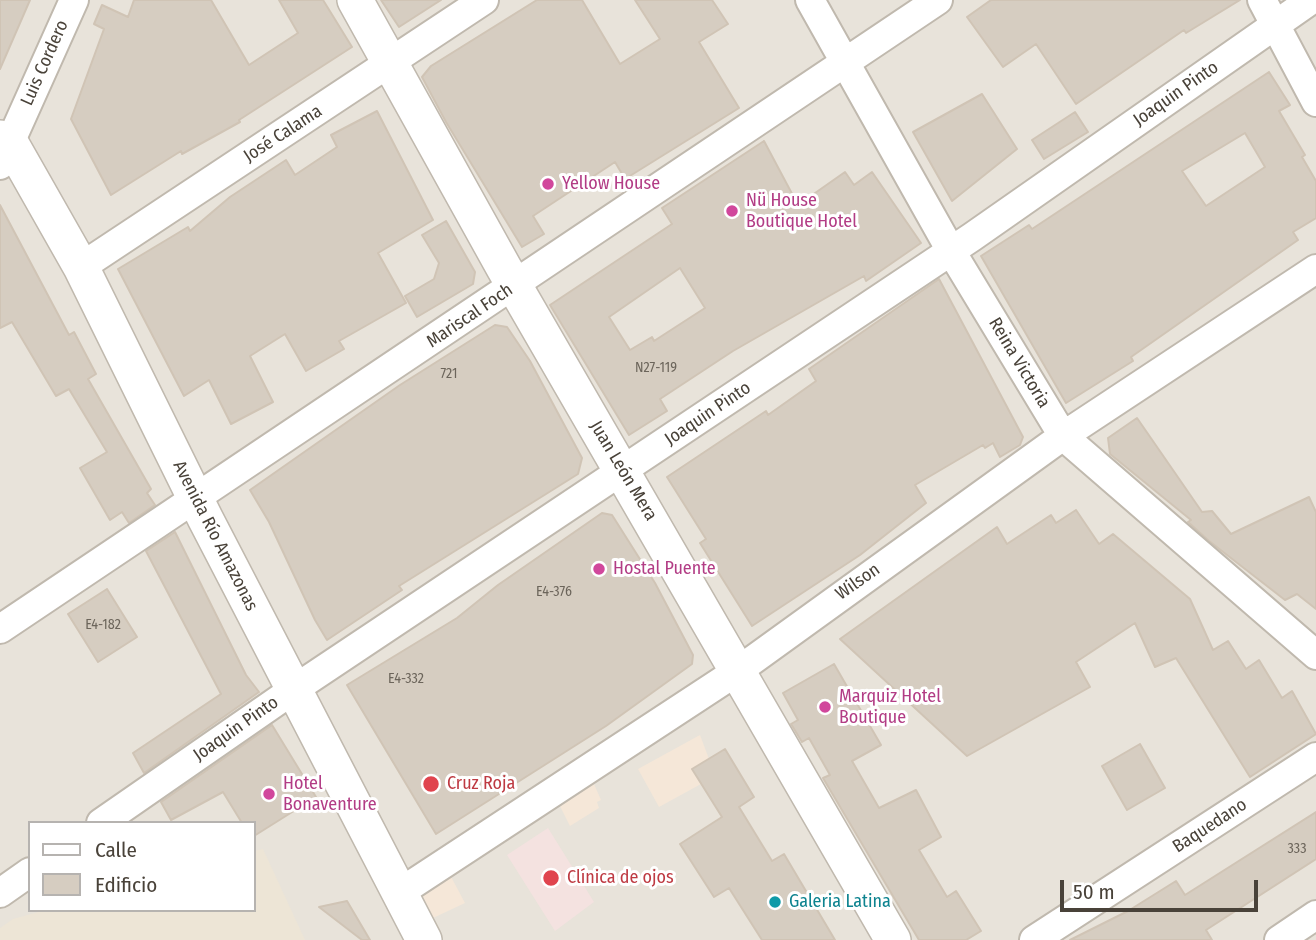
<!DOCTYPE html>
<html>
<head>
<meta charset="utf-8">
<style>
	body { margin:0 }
	#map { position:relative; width:1316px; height:940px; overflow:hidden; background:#f5f1eb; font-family:"Fira Sans Condensed",sans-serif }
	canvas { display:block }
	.legend { position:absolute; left:28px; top:821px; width:228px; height:91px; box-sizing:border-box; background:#fff; border:2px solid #b6b3b0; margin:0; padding:9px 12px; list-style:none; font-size:21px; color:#494239 }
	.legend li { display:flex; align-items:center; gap:14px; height:35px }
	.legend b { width:35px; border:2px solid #b6b3b0 }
	.scale { position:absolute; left:1060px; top:880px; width:198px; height:32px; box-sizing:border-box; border:4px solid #494239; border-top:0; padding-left:9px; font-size:21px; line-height:24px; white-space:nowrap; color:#494239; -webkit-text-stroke:5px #fff; paint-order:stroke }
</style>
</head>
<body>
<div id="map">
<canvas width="1316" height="940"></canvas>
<ul class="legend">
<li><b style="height:9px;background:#fff"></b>Calle</li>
<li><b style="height:19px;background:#d6cdc1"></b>Edificio</li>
</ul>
<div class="scale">50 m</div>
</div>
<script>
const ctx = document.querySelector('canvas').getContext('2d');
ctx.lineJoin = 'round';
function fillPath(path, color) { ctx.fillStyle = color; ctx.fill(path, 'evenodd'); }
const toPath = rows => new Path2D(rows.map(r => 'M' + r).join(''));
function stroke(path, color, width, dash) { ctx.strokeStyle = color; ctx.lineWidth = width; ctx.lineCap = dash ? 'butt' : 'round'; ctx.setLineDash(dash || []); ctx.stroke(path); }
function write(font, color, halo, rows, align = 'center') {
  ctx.font = font + ' "Fira Sans Condensed",sans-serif'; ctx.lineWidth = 6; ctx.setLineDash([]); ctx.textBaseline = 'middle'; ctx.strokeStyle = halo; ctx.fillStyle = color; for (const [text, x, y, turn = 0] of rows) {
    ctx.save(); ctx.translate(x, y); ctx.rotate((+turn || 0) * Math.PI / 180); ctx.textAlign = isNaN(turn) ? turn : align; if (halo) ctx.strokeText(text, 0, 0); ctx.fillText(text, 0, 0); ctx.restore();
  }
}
fillPath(toPath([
	[0,0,1316,0,1316,940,0,940],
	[30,823,254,823,254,910,30,910]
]), '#e8e3da');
fillPath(toPath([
	[700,735,709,759,693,769,701,784,659,807,638,769],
	[594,784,601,800,597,802,599,808,570,826,559,804],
	[448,871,465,903,433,918,419,888]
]), '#f5e7d8');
fillPath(toPath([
	[263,849,305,940,0,940,0,928,13,919,46,910,254,910,254,851]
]), '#ede5d6');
fillPath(toPath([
	[548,828,594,902,555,931,507,855]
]), '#f4e2e0');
const building = toPath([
	[0,0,30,0,0,69,0,0],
	[134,0,211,0,249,65,298,33,279,0,323,0,352,47,239,120,240,122,182,154,181,151,111,195,71,119,104,29,94,24,102,5,128,17,134,0],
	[381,0,441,0,399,27,381,0],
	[537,0,582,0,620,64,660,39,635,0,712,0,728,24,699,42,739,108,625,179,615,162,533,216,544,234,522,247,446,122,422,77,431,66,537,0],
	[991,0,1240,0,1186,33,1184,30,1076,104,1036,44,1003,67,967,17,991,0],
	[1269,72,1290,105,1279,111,1305,155,1302,157,1316,181,1316,218,1293,232,1298,240,1131,357,1133,361,1066,403,981,256,1029,225,1032,229,1269,72],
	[1245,133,1265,167,1206,206,1182,171,1245,133],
	[982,94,1017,149,952,201,913,132,982,94],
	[377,111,433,220,378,253,406,303,339,341,344,349,306,371,285,334,250,356,273,402,231,424,209,380,184,396,118,269,188,227,190,231,230,197,286,160,295,175,337,147,331,135,377,111],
	[1075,112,1088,132,1044,159,1032,140,1075,112],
	[764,141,798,205,845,172,854,185,872,172,921,243,866,281,864,276,733,351,660,399,667,411,629,435,550,305,672,224,662,208,764,141],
	[680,268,705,308,654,341,652,337,630,350,609,317,680,268],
	[0,205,69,335,74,332,96,374,88,379,151,489,147,493,155,505,129,523,122,512,110,520,80,468,107,452,69,389,56,396,12,322,0,328,0,205],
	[446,221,475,272,473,284,417,317,405,296,434,279,439,263,422,235,446,221],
	[939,279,1023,437,1020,445,1000,457,993,443,985,448,983,445,915,485,926,503,860,555,752,626,700,543,706,539,667,477,766,411,768,415,816,381,809,369,939,279],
	[495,325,507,327,530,361,582,458,578,474,399,586,402,590,327,640,315,620,269,522,250,490,400,385,495,325],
	[1137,418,1202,512,1212,511,1231,534,1309,497,1316,512,1316,609,1297,594,1285,600,1209,541,1188,522,1191,520,1110,454,1108,438,1137,418],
	[1076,510,1099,544,1113,534,1190,599,1213,650,1228,641,1246,669,1259,660,1282,698,1292,691,1316,734,1250,777,1176,658,1155,667,1135,623,1076,662,1090,687,967,756,840,639,997,527,1007,544,1051,515,1056,523,1076,510],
	[602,513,612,515,655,583,693,655,692,664,606,726,436,834,347,685,457,618,498,585,602,513],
	[175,532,246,675,259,692,144,773,133,753,221,694,146,551,175,532],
	[107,589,137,637,98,662,68,614,107,589],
	[834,664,881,745,852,761,879,808,916,790,941,837,919,850,947,897,956,891,981,931,966,940,919,940,823,778,830,775,809,738,802,742,791,724,798,720,783,693,834,664],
	[272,725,316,797,254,836,254,823,242,823,223,792,171,820,161,802,272,725],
	[1140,744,1165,788,1127,810,1102,766,1140,744],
	[725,749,754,797,739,807,772,861,784,854,835,940,762,940,729,888,714,897,680,844,722,817,692,769,725,749],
	[1316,812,1316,859,1206,930,1212,940,1070,940,1128,911,1176,881,1185,895,1316,812],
	[347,901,370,940,362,940,319,907,347,901]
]);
fillPath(building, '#d6cdc1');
stroke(building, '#d0c4b5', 2);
const minor = toPath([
	[810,0,951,251,1063,436,1316,655],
	[1262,0,1316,102],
	[0,165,74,0],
	[81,267,484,0],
	[0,629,938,0],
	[101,823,293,690,972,237,1311,0],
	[0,893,30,872],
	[399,893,739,670,1063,436,1316,269],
	[1034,940,1316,757],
	[1279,940,1316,915]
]);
const tertiary = toPath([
	[355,0,504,268,893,940],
	[0,138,10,142,81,267,205,518,424,940]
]);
stroke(minor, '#c0b9ae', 32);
stroke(tertiary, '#c0b9ae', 38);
stroke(minor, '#fff', 28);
stroke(tertiary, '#fff', 35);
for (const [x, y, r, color] of [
	[548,184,7,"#d1479c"],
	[732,211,7,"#d1479c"],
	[599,569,7,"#d1479c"],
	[825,707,7,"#d1479c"],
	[431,784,9,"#e0444e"],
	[269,794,7,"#d1479c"],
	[551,878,9,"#e0444e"],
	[775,902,7,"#0f9aa8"]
]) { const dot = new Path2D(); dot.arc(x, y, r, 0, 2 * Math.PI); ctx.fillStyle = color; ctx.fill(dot); stroke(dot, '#fff', 2.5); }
write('14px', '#6c655b', null, [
	["N27-119",656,368],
	["721",449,374],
	["E4-376",554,592],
	["E4-182",103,625],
	["E4-332",406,679],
	["333",1297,849]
]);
write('18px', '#494239', '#fff', [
	["Luis Cordero",45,63,-66],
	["Joaquin Pinto",1176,94,-35],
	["José Calama",283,134,-33],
	["Mariscal Foch",470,316,-34],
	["Reina Victoria",1019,363,59],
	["Joaquin Pinto",708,414,-34],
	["Juan León Mera",623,471,59],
	["Avenida Río Amazonas",215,536,63],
	["Wilson",858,582,-35],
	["Joaquin Pinto",236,729,-35],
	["Baquedano",1210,826,-33]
]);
write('18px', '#b23c85', '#fff', [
	["Yellow House",562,184],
	["Nü House",746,201],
	["Boutique Hotel",746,222],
	["Hostal Puente",613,569],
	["Marquiz Hotel",839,697],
	["Boutique",839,718],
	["Hotel",283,784],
	["Bonaventure",283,805]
], 'left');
write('18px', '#be3a42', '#fff', [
	["Cruz Roja",447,784],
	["Clínica de ojos",567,878]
], 'left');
write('18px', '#0d838f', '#fff', [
	["Galeria Latina",789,902]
], 'left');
</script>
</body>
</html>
